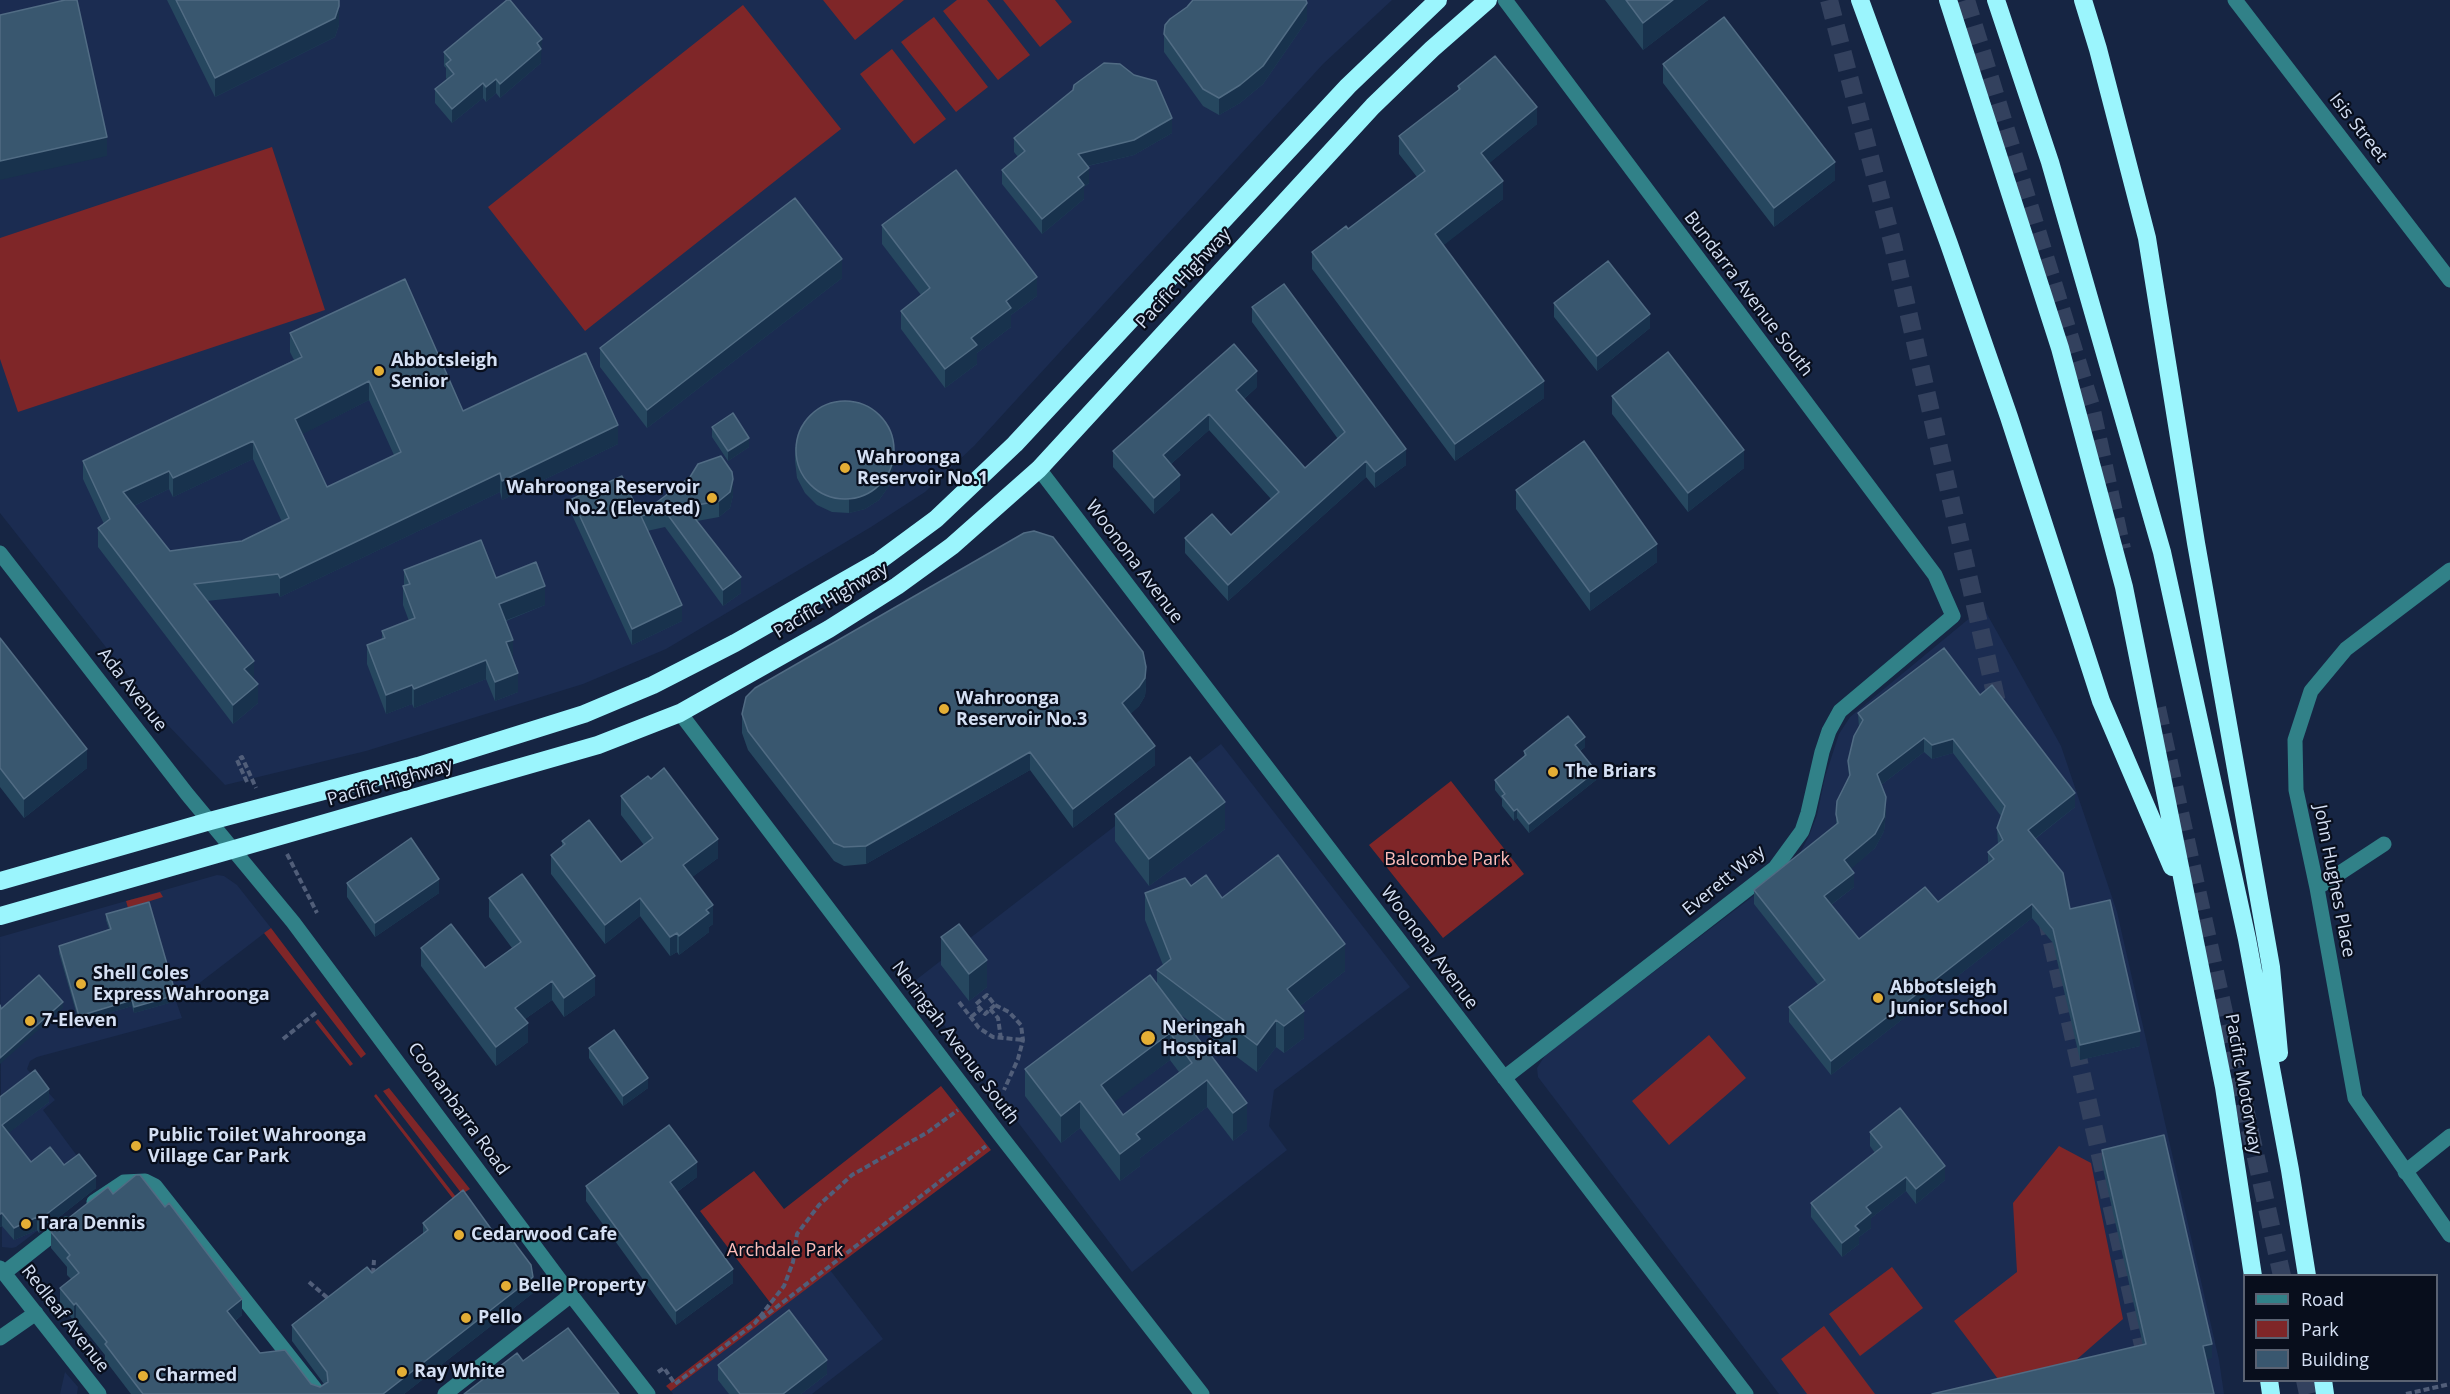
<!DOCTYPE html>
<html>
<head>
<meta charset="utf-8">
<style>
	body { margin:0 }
	#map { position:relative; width:2450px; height:1394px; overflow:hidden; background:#162543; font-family:"Open Sans",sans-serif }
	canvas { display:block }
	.legend { position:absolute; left:2243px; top:1274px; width:195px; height:108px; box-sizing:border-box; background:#080e1c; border:2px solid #5a6272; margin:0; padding:8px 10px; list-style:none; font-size:18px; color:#d5e0f4 }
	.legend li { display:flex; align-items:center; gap:12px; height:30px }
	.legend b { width:30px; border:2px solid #5a6272 }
</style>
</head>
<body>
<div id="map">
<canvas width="2450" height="1394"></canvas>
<ul class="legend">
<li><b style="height:8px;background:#318188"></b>Road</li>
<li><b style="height:16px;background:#7f2628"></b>Park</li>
<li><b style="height:16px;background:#39576f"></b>Building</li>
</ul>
</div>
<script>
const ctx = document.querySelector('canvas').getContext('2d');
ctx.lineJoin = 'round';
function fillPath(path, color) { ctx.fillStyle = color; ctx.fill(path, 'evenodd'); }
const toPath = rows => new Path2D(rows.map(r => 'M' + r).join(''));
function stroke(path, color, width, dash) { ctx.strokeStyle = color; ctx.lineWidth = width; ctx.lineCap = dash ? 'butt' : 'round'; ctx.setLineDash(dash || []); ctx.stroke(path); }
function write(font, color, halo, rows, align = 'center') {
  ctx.font = font + ' "Open Sans",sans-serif'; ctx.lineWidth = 4.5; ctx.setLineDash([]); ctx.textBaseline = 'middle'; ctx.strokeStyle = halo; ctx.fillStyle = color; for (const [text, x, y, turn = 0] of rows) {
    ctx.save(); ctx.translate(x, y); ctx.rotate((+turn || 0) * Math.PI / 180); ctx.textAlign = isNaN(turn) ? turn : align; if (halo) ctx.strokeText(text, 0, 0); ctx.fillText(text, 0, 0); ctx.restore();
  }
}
fillPath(toPath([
	[0,0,1392,0,1323,64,974,446,925,492,871,527,666,649,583,684,366,751,225,785,165,722,0,513],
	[1983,607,2061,746,2117,912,2219,1360,2224,1394,1779,1394,1538,1077,1537,1068,1546,1054,1781,875,1800,853,1809,836,1817,815,1825,777,1839,734,1850,717],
	[1221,744,1410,987,1274,1090,1269,1126,1287,1150,1132,1272,912,983],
	[217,875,224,876,237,885,271,928,176,1001,182,1018,37,1057,30,1061,27,1069,55,1100,43,1110,92,1176,90,1191,16,1247,12,1248,2,1247,0,937],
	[830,1270,883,1339,812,1394,673,1394,671,1391],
	[65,1372,78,1387,77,1394,60,1394]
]), '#1b2c51');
fillPath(toPath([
	[823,0,904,0,855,40],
	[957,0,987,0,1030,55,998,80,943,11],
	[1003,0,1055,0,1072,22,1040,47],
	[743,5,841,129,585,331,488,207],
	[934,17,988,87,956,112,901,42],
	[892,49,946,119,914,144,860,74],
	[272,147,325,310,18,412,0,359,0,238],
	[1451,781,1524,874,1443,938,1369,845],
	[160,892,163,897,128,908,126,901],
	[271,928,366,1054,361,1058,264,933],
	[318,1019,353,1064,350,1066,315,1022],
	[1709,1035,1746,1078,1669,1145,1632,1101],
	[941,1086,991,1150,671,1391,666,1386,772,1305,700,1211,754,1171,784,1209],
	[389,1088,470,1189,462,1194,383,1091],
	[376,1094,460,1202,457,1204,374,1096],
	[2059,1146,2091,1163,2123,1319,2075,1361,1998,1379,1954,1321,2017,1272,2013,1203],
	[1892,1267,1923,1308,1860,1356,1829,1314],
	[1824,1326,1875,1394,1807,1394,1781,1359]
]), '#7f2628');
stroke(toPath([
	[1829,0,1892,241,1999,711],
	[1966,0,2091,406,2122,549],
	[2157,708,2282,1276],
	[2046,916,2154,1394],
	[2305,1380,2308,1394]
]), '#33415e', 18, [18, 9]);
stroke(toPath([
	[247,782,237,760,242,757,256,788],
	[287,854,317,913],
	[959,1002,979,1028,993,1037,1023,1040],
	[995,1005,985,1014,976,1004,987,995,995,1005,1009,1012,1021,1025,1023,1040,1018,1059,1004,1090],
	[990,1009,998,1018,1001,1039],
	[971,1017,981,1009],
	[283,1039,318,1011],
	[373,1274,374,1260],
	[309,1282,330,1300],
	[761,1319,986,1146],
	[658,1372,664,1368,675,1384,755,1323,784,1286,793,1262,797,1234,819,1205,852,1175,928,1132,958,1110],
	[2406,1394,2450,1384]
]), '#515e79', 4, [6, 3]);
stroke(toPath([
	[2235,0,2450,280],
	[1039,469,1746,1394],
	[0,553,187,794,293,922,571,1295,648,1394],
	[2450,570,2346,649,2311,691,2295,740,2296,790,2317,888,2355,1098,2450,1235],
	[680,713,1000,1135,1202,1394],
	[2317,888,2384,844],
	[1504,1078,1775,868,1802,831,1808,813,1822,752,1829,731,1840,711,1953,616,1935,575,1505,0],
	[2405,1172,2450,1136],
	[94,1202,124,1182,145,1181,155,1186,319,1394],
	[0,1268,99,1394],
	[4,1273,66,1224],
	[0,1338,36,1313],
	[445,1394,571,1295]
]), '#318188', 15);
stroke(toPath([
	[1860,0,1949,244,2009,417,2101,701,2172,867],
	[1948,0,2060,348,2124,587,2224,1087,2253,1276],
	[1996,0,2050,162,2162,552,2247,939,2290,1170,2307,1276],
	[2083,0,2098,49,2147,238,2196,543,2271,967,2279,1053],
	[0,881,210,821,418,766,584,714,653,685,735,643,879,561,936,519,1015,444,1348,86,1438,0],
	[0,916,598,745,680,713,829,629,897,586,952,546,1039,469,1373,106,1432,49,1488,0],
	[2269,1380,2271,1394],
	[2323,1380,2325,1394]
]), '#9bf5fd', 18);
fillPath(toPath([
	[167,0,339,0,339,25,335,37,215,97],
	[1605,0,1708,0,1643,50],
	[1187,7,1307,20,1263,84,1240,103,1219,115,1203,106,1164,52,1164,34],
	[444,52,542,54,541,54,541,63,500,98,496,93,486,102,483,98,452,123,435,103,435,89,447,80,446,78,446,68,444,66],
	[1663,64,1835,180,1774,227,1663,83],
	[1458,86,1537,124,1489,163,1503,199,1443,245,1544,398,1455,461,1312,269,1312,252,1348,229,1417,177,1399,154,1399,136,1458,91],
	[1172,133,1134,155,1088,166,1089,183,1084,187,1084,199,1042,234,1002,184,1002,170,1018,157,1014,152,1014,138],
	[882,225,1037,296,1011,315,1011,327,977,353,977,364,945,388,901,329,901,311,921,295,882,244],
	[842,278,647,428,600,367,600,348],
	[1554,303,1650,328,1597,371,1554,317],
	[1252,307,1406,465,1375,488,1366,477,1228,601,1185,553,1185,538,1231,535,1271,499,1209,430,1171,464,1180,490,1154,514,1113,467,1113,451,1257,387,1244,399,1305,468,1338,439,1252,322],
	[290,333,463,411,618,444,502,500,500,492,280,597,278,593,207,601,254,679,258,703,233,724,98,547,98,528,104,524,83,479,83,461,294,360,290,352],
	[369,400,394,455,327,487,302,434],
	[253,459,282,522,242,541,170,551,134,506,169,489,173,497],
	[1612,396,1744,468,1688,512,1612,414],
	[712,427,749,447,728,461,712,437],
	[795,447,894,462,889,486,879,500,865,509,849,513,832,512,817,505,805,493,797,478,795,461],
	[1516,490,1657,562,1590,611,1516,509],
	[733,495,730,508,719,517,697,521,741,593,723,606,665,527,647,531,682,621,632,645,572,515,572,499,640,515],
	[404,570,496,578,545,605,506,621,513,658,512,659,518,692,495,701,486,679,414,708,412,704,386,714,367,664,367,645,382,639,382,631,409,621,403,605,403,586,404,586],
	[0,638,87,768,24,818,0,787],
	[1146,686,1145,696,1139,706,1130,714,1155,765,1073,828,1030,770,866,864,844,866,834,861,748,750,742,733,742,714],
	[1980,695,2075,807,2035,839,2070,909,2140,1046,2080,1060,2053,943,2032,918,1831,1075,1789,1022,1789,1007,1818,985,1754,904,1754,890,1836,825,1836,814,1849,778,1848,761,1859,728,1858,713],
	[1924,752,1932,759,1953,753,2001,816,1997,828,1998,844,1988,852,1988,864,1938,902,1859,939,1831,905,1854,887,1850,869,1875,848,1884,831,1886,812,1881,785],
	[1585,747,1580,751,1596,780,1529,833,1517,818,1514,821,1502,806,1502,799,1495,790,1495,780,1524,757,1524,751],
	[621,796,718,858,692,877,713,924,709,927,709,932,679,955,677,952,670,956,640,916,605,944,551,874,551,855,562,846,562,841,621,862,644,845,621,815],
	[1115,814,1225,829,1149,886,1115,841],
	[347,883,439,893,375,937,347,897],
	[1191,886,1222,898,1345,971,1300,1006,1304,1038,1284,1053,1276,1047,1257,1072,1181,1015,1247,1130,1233,1141,1207,1107,1140,1158,1140,1166,1120,1181,1080,1128,1061,1143,1025,1096,1025,1069,1157,983,1157,970,1163,965,1145,920,1145,893],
	[1170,1060,1179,1072,1123,1115,1113,1102],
	[489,898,595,995,564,1017,552,1000,525,1019,528,1042,496,1066,421,966,421,948,485,968,512,948,489,917],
	[106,914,176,1001,134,1013,132,1006,79,1022,59,953,59,946,109,929,106,920],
	[941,937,987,987,969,1001,941,965],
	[589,1048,648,1088,623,1106,589,1058],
	[0,1097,49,1102,8,1133,31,1162,64,1165,96,1188,39,1233,37,1230,14,1240,2,1226,0,1227],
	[1870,1132,1945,1180,1916,1204,1906,1191,1871,1218,1871,1228,1859,1237,1859,1244,1842,1257,1811,1217,1811,1203,1875,1153,1870,1146],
	[2102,1150,2212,1358,2143,1345,2102,1164],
	[697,1177,677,1192,733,1283,676,1325,586,1201,586,1186],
	[113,1194,242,1315,235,1321,260,1353,311,1384,320,1387,324,1384,292,1341,292,1325,372,1273,423,1234,423,1223,533,1293,404,1394,131,1394,105,1360,105,1355,76,1319,74,1321,60,1304,60,1288,71,1279,67,1275,67,1267,51,1248,51,1232],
	[718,1365,827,1374,801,1394,729,1394,718,1380]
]), '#26475f');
fillPath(toPath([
	[339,0,339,25,335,37,215,97,215,78],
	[1673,0,1708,0,1643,50,1643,23],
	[1307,3,1307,20,1263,84,1240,103,1219,115,1219,98],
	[542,39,541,63,500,98,500,84,537,43],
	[496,79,496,93,486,102,486,87],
	[483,83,483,98,452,123,452,109],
	[1537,107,1537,124,1481,170,1481,153],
	[1172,118,1172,133,1134,155,1078,168,1078,154],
	[107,137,107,156,0,180,0,161],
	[1835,162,1835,180,1774,227,1774,208],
	[1089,168,1089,183,1084,187,1084,199,1042,234,1042,219,1078,177],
	[1503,181,1503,199,1435,252,1435,234],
	[842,259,842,278,647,428,647,410],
	[1037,277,1037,296,1011,315,1011,327,977,353,977,364,945,388,945,369,1006,301],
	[1650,314,1650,328,1597,371,1597,356],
	[1257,371,1257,387,1236,406,1236,390],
	[369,381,369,400,295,438,295,419],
	[1544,381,1544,398,1455,461,1455,444],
	[1209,414,1209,430,1163,471,1163,455],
	[618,425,618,444,502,500,502,481],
	[749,438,749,447,728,461,728,451],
	[253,441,253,459,173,497,173,478],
	[894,448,894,462,889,486,879,500,865,509,849,513,849,499],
	[1406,449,1406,465,1375,488,1375,472],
	[1744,450,1744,468,1688,512,1688,493],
	[1366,461,1366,477,1228,601,1228,585],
	[169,471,169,489,123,511,123,492],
	[500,473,500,492,280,597,280,578],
	[1180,475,1180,490,1154,514,1154,498],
	[733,479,733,495,730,508,719,517,719,501],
	[1657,544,1657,562,1590,611,1590,592],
	[741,577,741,593,723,606,723,590],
	[545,586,545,605,499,623,499,604],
	[682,605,682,621,632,645,632,629],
	[513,640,513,658,506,661,506,642],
	[486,660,486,679,414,708,414,689],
	[254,661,254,680,244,669],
	[1146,667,1146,686,1145,696,1139,706,1122,722,1122,703],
	[518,673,518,692,495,701,495,682],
	[258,684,258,703,233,724,233,705],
	[412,685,412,704,386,714,386,695],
	[1585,737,1585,747,1575,754,1575,745],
	[1924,738,1924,752,1877,788,1877,774],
	[1953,739,1953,753,1932,759,1932,745],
	[1155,746,1155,765,1073,828,1073,809],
	[87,749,87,768,24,818,24,799],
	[1030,752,1030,770,866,864,866,846],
	[1596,771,1596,780,1529,833,1529,824],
	[2075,793,2075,807,2028,844,2028,830],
	[1886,797,1886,812,1884,831,1875,848,1844,875,1844,860],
	[1225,802,1225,829,1149,886,1149,859],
	[1517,809,1517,818,1514,821,1514,811],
	[718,839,718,858,683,884,683,865],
	[1854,873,1854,887,1824,910,1824,896],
	[439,879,439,893,375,937,375,923],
	[640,898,640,916,605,944,605,925],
	[2032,904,2032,918,1831,1075,1831,1061],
	[713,905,713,924,709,927,709,932,679,955,679,936,706,910],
	[677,933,677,952,670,956,670,937],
	[1345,944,1345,971,1287,1016,1287,989],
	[987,960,987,987,969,1001,969,974],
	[595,976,595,995,564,1017,564,998],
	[552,981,552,1000,515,1026,515,1008],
	[176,995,176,1001,134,1013,134,1007],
	[132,1000,132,1006,79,1022,79,1016],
	[63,1002,63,1008,0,1064,0,1058],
	[1304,1011,1304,1038,1284,1053,1284,1026],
	[1276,1020,1276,1047,1257,1072,1257,1045],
	[528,1023,528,1042,496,1066,496,1047],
	[2140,1031,2140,1046,2080,1060,2080,1045],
	[1170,1033,1170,1060,1101,1112,1101,1085],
	[648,1078,648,1088,623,1106,623,1096],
	[1207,1080,1207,1107,1140,1158,1140,1166,1120,1181,1120,1154,1136,1134],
	[49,1089,49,1102,2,1138,2,1125],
	[1080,1101,1080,1128,1061,1143,1061,1116],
	[1247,1103,1247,1130,1233,1141,1233,1113],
	[697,1162,697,1177,670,1197,670,1182],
	[1945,1166,1945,1180,1916,1204,1916,1189],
	[96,1176,96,1188,39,1233,39,1220],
	[1906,1177,1906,1191,1871,1218,1871,1228,1859,1237,1859,1244,1842,1257,1842,1243,1866,1207],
	[2,1213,2,1226,0,1227,0,1215],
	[37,1217,37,1230,14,1240,14,1228],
	[733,1269,733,1283,676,1325,676,1311],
	[533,1277,533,1293,404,1394,383,1394],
	[242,1299,242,1315,227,1327,227,1311],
	[76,1303,76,1319,74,1321,74,1305],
	[2212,1344,2212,1358,2203,1361,2203,1346],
	[827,1360,827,1374,801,1394,783,1394]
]), '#18324d');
const building = toPath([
	[65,0,77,0,107,137,0,161,0,15,65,0],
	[176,0,339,0,339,6,335,18,215,78,176,0],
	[507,0,510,0,542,39,537,43,541,49,500,84,496,79,486,87,483,83,452,109,435,89,454,74,446,64,451,60,444,52,507,0],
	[1193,0,1306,0,1307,3,1263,66,1240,85,1219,98,1203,89,1164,34,1165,25,1170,19,1187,7,1193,0],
	[1626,0,1673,0,1643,23,1626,0],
	[1724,17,1835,162,1774,208,1663,64,1724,17],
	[1495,56,1537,107,1481,153,1503,181,1435,234,1544,381,1455,444,1312,252,1346,226,1348,229,1425,171,1399,136,1460,89,1458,86,1495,56],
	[1104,63,1120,64,1134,75,1156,81,1172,118,1134,140,1078,154,1089,168,1078,177,1084,185,1042,219,1002,170,1025,151,1014,138,1073,90,1074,85,1104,63],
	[956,170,1037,277,1006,301,1011,308,971,338,977,345,945,369,901,311,930,288,882,225,956,170],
	[795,198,842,259,647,410,600,348,795,198],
	[1608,261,1650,314,1597,356,1554,303,1608,261],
	[405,279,463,411,586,353,618,425,502,481,500,473,280,578,278,574,194,584,254,661,244,669,258,684,233,705,98,528,110,519,83,461,302,357,290,333,405,279],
	[369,381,401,452,327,487,295,419,369,381],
	[253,441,289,518,242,541,170,551,123,492,169,471,173,478,253,441],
	[1284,284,1406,449,1375,472,1366,461,1228,585,1185,538,1212,514,1231,535,1279,492,1209,414,1163,455,1180,475,1154,498,1113,451,1234,344,1257,371,1236,390,1305,468,1345,432,1252,307,1284,284],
	[1668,352,1744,450,1688,493,1612,396,1668,352],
	'796 450a49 49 0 1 1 98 0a49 49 0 1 1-98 0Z',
	[733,413,749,438,728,451,712,427,733,413],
	[1584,441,1657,544,1590,592,1516,490,1584,441],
	[721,456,732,472,733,479,730,492,719,501,686,507,741,577,723,590,665,511,641,516,682,605,632,629,572,499,622,476,640,515,690,477,698,464,721,456],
	[1034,531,1053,537,1143,652,1146,667,1145,678,1139,687,1122,703,1155,746,1073,809,1030,752,866,846,844,847,834,843,748,731,742,714,746,697,755,688,1024,533,1034,531],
	[481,540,496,578,536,562,545,586,499,604,513,640,506,642,518,673,495,682,486,660,414,689,412,685,386,695,367,645,385,638,382,631,415,618,403,586,410,584,404,570,481,540],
	[0,638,87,749,24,799,0,768,0,638],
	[1944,648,1980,695,1992,685,2075,793,2028,830,2063,873,2070,909,2110,900,2140,1031,2080,1045,2053,929,2032,904,1831,1061,1789,1007,1825,980,1754,890,1838,823,1836,814,1837,801,1850,775,1848,761,1854,736,1863,720,1858,713,1944,648],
	[1924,738,1932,745,1953,739,2005,806,1997,828,2003,840,1988,852,1994,859,1938,902,1925,887,1859,939,1824,896,1854,873,1844,860,1875,834,1884,817,1886,797,1877,774,1924,738],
	[1568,716,1585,737,1575,745,1596,771,1529,824,1517,809,1514,811,1502,796,1505,794,1495,780,1526,755,1524,751,1568,716],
	[1190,757,1225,802,1149,859,1115,814,1190,757],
	[664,768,718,839,683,865,713,905,706,910,709,913,679,936,677,933,670,937,640,898,605,925,551,855,565,844,562,841,589,820,621,862,653,838,621,796,648,776,651,779,664,768],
	[411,838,439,879,375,923,347,883,411,838],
	[1278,855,1345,944,1287,989,1304,1011,1284,1026,1276,1020,1257,1045,1157,970,1171,959,1145,893,1185,878,1191,886,1206,875,1222,898,1278,855],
	[522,874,595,976,564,998,552,981,515,1008,528,1023,496,1047,421,948,451,924,485,968,521,942,489,898,522,874],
	[149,902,176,995,134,1007,132,1000,79,1016,59,946,111,929,106,914,149,902],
	[959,924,987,960,969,974,941,937,959,924],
	[39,975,63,1002,0,1058,0,1005,1,1009,39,975],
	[1150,975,1247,1103,1233,1113,1207,1080,1136,1134,1140,1139,1120,1154,1080,1101,1061,1116,1025,1069,1150,975],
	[1170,1033,1192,1063,1123,1115,1101,1085,1170,1033],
	[614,1030,648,1078,623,1096,589,1048,614,1030],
	[35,1070,49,1089,2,1125,31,1162,50,1147,64,1165,79,1154,96,1176,39,1220,37,1217,14,1228,2,1213,0,1214,0,1097,35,1070],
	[1900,1108,1945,1166,1916,1189,1906,1177,1866,1207,1871,1213,1855,1226,1859,1230,1842,1243,1811,1203,1882,1147,1870,1132,1900,1108],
	[669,1125,697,1162,670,1182,733,1269,676,1311,586,1186,669,1125],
	[2164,1135,2212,1344,2203,1346,2214,1394,1932,1394,2146,1344,2102,1150,2164,1135],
	[136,1175,140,1175,165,1207,169,1203,242,1299,227,1311,260,1353,285,1350,311,1384,320,1387,328,1382,327,1372,292,1325,367,1267,372,1273,428,1230,423,1223,463,1190,499,1240,507,1233,531,1265,533,1277,383,1394,143,1394,105,1344,107,1342,76,1303,74,1305,60,1288,79,1273,67,1258,70,1255,51,1232,108,1187,113,1194,136,1175],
	[789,1310,827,1360,783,1394,740,1394,718,1365,789,1310],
	[568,1328,619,1394,464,1394,517,1353,523,1361,568,1328]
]);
fillPath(building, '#39576f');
stroke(building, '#516c84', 1.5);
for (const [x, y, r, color] of [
	[379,371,6,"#e4ae35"],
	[845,468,6,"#e4ae35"],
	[712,498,6,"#e4ae35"],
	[944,709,6,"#e4ae35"],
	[1553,772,6,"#e4ae35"],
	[81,984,6,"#e4ae35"],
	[1878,998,6,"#e4ae35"],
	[30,1021,6,"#e4ae35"],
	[1148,1038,8,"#e4ae35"],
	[136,1146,6,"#e4ae35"],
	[26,1224,6,"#e4ae35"],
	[459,1235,6,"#e4ae35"],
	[506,1286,6,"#e4ae35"],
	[466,1318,6,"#e4ae35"],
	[402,1372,6,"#e4ae35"],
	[143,1376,6,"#e4ae35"]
]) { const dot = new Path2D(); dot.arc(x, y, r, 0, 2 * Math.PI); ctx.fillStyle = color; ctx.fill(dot); stroke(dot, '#080e1c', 2); }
write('18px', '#d5e0f4', '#080e1c', [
	["Isis Street",2358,128,52],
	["Pacific Highway",1184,279,-47],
	["Bundarra Avenue South",1748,294,53],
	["Woonona Avenue",1134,562,53],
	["Pacific Highway",831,601,-31],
	["Ada Avenue",132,690,52],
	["Pacific Highway",390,783,-16],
	["Everett Way",1724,881,-39],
	["John Hughes Place",2334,881,79],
	["Woonona Avenue",1429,948,53],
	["Neringah Avenue South",955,1043,53],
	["Pacific Motorway",2243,1084,80],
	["Coonanbarra Road",458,1109,54],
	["Redleaf Avenue",65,1319,52]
]);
write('bold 18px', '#d5e0f4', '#080e1c', [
	["Abbotsleigh",391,361],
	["Senior",391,382],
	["Wahroonga",857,458],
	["Reservoir No.1",857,479],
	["Wahroonga Reservoir",700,488,"right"],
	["No.2 (Elevated)",700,509,"right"],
	["Wahroonga",956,699],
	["Reservoir No.3",956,720],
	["The Briars",1565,772],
	["Shell Coles",93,974],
	["Express Wahroonga",93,995],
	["Abbotsleigh",1890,988],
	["Junior School",1890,1009],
	["7-Eleven",42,1021],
	["Neringah",1162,1028],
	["Hospital",1162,1049],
	["Public Toilet Wahroonga",148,1136],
	["Village Car Park",148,1157],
	["Tara Dennis",38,1224],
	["Cedarwood Cafe",471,1235],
	["Belle Property",518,1286],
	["Pello",478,1318],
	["Ray White",414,1372],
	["Charmed",155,1376]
], 'left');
write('18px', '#febeba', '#080e1c', [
	["Balcombe Park",1447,860],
	["Archdale Park",785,1251]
]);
</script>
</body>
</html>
